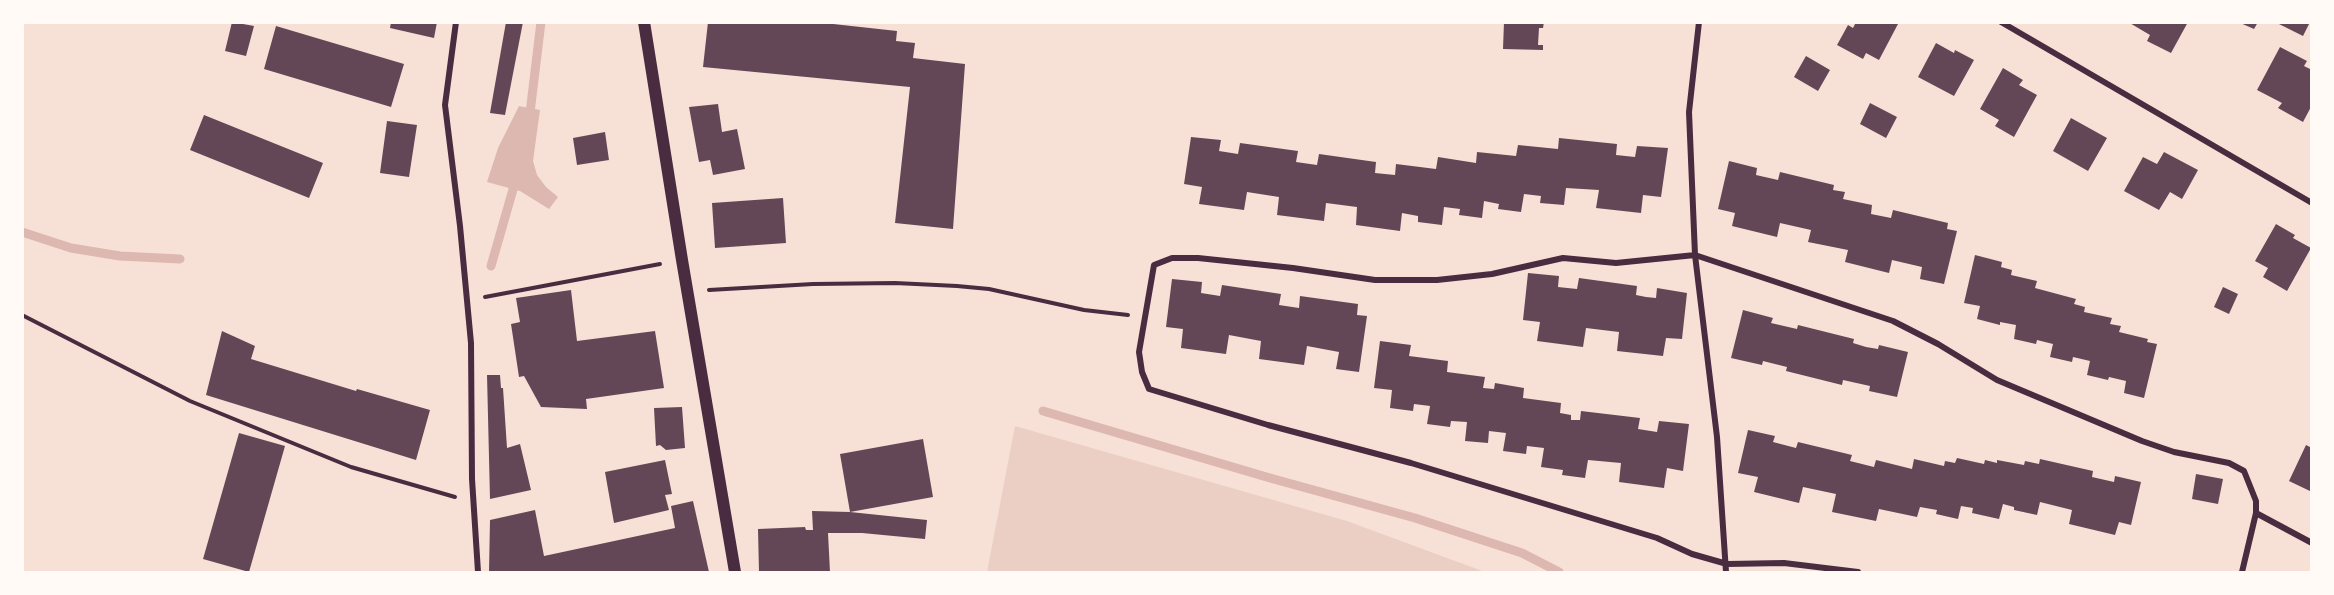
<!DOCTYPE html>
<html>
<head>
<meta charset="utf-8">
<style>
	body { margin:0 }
	#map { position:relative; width:2334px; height:595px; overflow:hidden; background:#f7e1d7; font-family:"Fira Sans Condensed",sans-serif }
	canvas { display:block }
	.frame { position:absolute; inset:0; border:24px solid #fffaf5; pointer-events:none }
</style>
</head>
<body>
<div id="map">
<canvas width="2334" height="595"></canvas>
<div class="frame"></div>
</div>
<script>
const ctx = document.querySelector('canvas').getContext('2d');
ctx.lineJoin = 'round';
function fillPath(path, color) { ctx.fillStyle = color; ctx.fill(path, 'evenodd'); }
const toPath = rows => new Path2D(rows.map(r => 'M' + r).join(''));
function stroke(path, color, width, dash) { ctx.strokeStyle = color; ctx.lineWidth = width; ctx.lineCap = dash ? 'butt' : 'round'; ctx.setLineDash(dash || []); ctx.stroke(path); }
fillPath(toPath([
	[1015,426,1347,521,1485,572,987,572]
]), '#ebcfc5');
fillPath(toPath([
	[519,106,540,110,533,161,537,175,546,187,558,197,549,209,520,191,487,182,498,148]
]), '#dcb8b0');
stroke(toPath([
	[529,121,541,22],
	[22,232,71,248,120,256,180,259],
	[491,266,516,179],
	[1043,411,1270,478,1415,518,1522,553,1559,572]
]), '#dcb8b0', 9);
fillPath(toPath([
	[232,22,254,26,246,56,225,51],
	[391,22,437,22,434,38,390,28],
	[506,22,523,22,505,115,490,113],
	[708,22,815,22,897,31,896,41,915,43,913,58,965,64,953,229,895,223,910,87,703,67],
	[1504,22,1544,22,1543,28,1539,28,1538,45,1543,45,1543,50,1503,49],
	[1856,22,1898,24,1879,60,1866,53,1863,59,1837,45,1848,25,1853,28],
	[2128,22,2188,22,2171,53,2147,41,2150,35],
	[2238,22,2258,22,2254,29],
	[2275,22,2310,22,2303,36],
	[276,26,404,64,391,107,264,69],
	[1936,43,1954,53,1955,50,1974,60,1954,96,1918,77],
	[2280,47,2307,61,2304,66,2312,70,2312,105,2303,122,2278,108,2282,103,2257,90],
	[1806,56,1830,70,1818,91,1794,77],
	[2003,68,2023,80,2019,85,2037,95,2014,137,1995,126,1999,120,1980,109],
	[1870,103,1897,117,1886,138,1860,124],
	[718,104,722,132,737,129,745,169,713,175,710,160,699,162,689,107],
	[204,115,323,163,309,198,190,150],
	[2071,118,2107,138,2088,171,2053,151],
	[387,121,417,125,409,177,380,173],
	[605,132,609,160,577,165,573,138],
	[1191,137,1221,140,1219,151,1238,154,1240,143,1298,151,1296,162,1317,165,1319,154,1376,162,1375,173,1395,175,1396,164,1436,169,1438,157,1476,163,1477,152,1516,156,1518,145,1558,149,1559,138,1617,144,1616,155,1635,157,1637,146,1668,148,1661,197,1643,195,1641,213,1596,208,1599,190,1566,188,1564,205,1540,203,1541,196,1524,194,1521,212,1498,209,1499,204,1484,201,1482,218,1459,215,1460,209,1444,207,1442,225,1418,222,1418,216,1402,213,1400,231,1356,225,1357,207,1326,203,1324,221,1277,215,1279,197,1247,192,1244,210,1199,204,1202,187,1184,184],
	[2164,152,2198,170,2182,199,2170,192,2159,210,2124,191,2143,157,2157,164],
	[1729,161,1757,168,1756,175,1778,180,1780,172,1834,185,1833,190,1845,192,1843,199,1872,205,1871,214,1891,218,1893,210,1948,223,1947,229,1957,231,1944,284,1920,279,1922,267,1892,260,1889,273,1845,262,1848,250,1808,242,1811,230,1780,223,1777,237,1732,226,1735,213,1718,209],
	[783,198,786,243,715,248,712,203],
	[2276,224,2295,235,2293,238,2311,248,2287,291,2263,277,2268,268,2255,261],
	[1975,255,2002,262,2001,267,2012,270,2011,275,2037,281,2035,288,2076,299,2074,304,2085,307,2084,312,2112,318,2110,324,2121,326,2119,332,2148,339,2147,342,2157,344,2144,398,2124,393,2126,381,2109,377,2108,380,2087,375,2090,361,2073,357,2072,362,2050,357,2053,344,2037,340,2036,344,2014,339,2016,325,2000,322,2000,325,1977,319,1980,306,1964,303],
	[1528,273,1559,276,1558,287,1577,289,1579,278,1637,286,1636,295,1646,297,1656,298,1657,288,1687,293,1682,339,1666,338,1663,356,1617,351,1619,332,1586,328,1583,347,1537,341,1540,322,1523,320],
	[1172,279,1202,282,1201,293,1220,296,1222,285,1281,294,1279,305,1299,308,1300,296,1358,304,1357,315,1367,316,1359,372,1336,369,1339,352,1307,346,1304,365,1259,359,1261,341,1229,335,1226,354,1181,348,1183,329,1166,327],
	[2223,287,2238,294,2229,314,2214,307],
	[571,290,577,341,655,331,664,388,586,399,587,409,541,407,524,376,519,377,511,324,520,322,516,298],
	[1743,310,1773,318,1771,323,1797,329,1798,325,1854,339,1853,343,1866,347,1878,349,1879,345,1908,352,1897,397,1869,391,1870,386,1843,380,1842,385,1786,371,1787,367,1763,361,1762,365,1731,358],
	[222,331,255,346,251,359,356,391,357,389,430,410,416,460,206,395],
	[1380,341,1411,345,1409,356,1448,361,1447,372,1485,377,1483,388,1494,389,1495,383,1524,388,1523,398,1561,403,1560,413,1571,415,1571,420,1580,420,1581,411,1640,418,1638,429,1657,432,1659,421,1689,424,1683,471,1667,468,1664,488,1619,482,1621,463,1588,460,1585,478,1562,475,1563,470,1541,467,1544,448,1527,446,1526,454,1503,451,1506,433,1489,431,1488,443,1465,441,1467,422,1451,421,1450,427,1427,424,1430,406,1414,404,1413,411,1390,408,1392,390,1374,388],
	[487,375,500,375,501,388,503,388,507,448,520,444,531,490,490,499],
	[682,407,685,448,666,450,660,445,656,446,654,408],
	[1748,430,1775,436,1773,442,1796,448,1798,442,1852,455,1850,461,1874,467,1876,460,1912,469,1914,459,1944,466,1945,461,1955,463,1957,458,1984,464,1985,460,1997,463,1997,460,2024,465,2025,461,2039,464,2040,459,2093,471,2092,477,2114,482,2115,476,2141,482,2131,525,2119,522,2115,535,2069,524,2072,510,2040,502,2037,515,2014,510,2014,507,2003,504,1999,519,1972,513,1973,508,1961,506,1958,519,1936,514,1937,510,1920,507,1917,517,1879,509,1876,521,1832,512,1836,494,1803,487,1799,503,1754,492,1758,477,1738,473],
	[239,433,285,446,249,572,203,559],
	[923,439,933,497,850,512,927,520,925,539,862,533,828,533,830,572,759,572,758,529,805,527,806,530,813,530,812,511,850,512,840,454],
	[2306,445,2312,448,2312,492,2289,481],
	[665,460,672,494,665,495,669,510,614,523,605,472],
	[2196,474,2223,479,2218,504,2192,499],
	[693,501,709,572,489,572,490,520,535,510,544,556,675,528,671,506]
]), '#644757');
stroke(toPath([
	[709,290,813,284,895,283,957,286,989,289,1084,310,1128,315],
	[485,297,660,264],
	[22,315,190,401,351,467,455,497]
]), '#4a2c40', 4);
stroke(toPath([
	[456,22,445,105,460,226,471,343,472,479,478,572],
	[1699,22,1689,112,1695,255,1717,437,1726,572],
	[2001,22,2312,203],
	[2256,513,2312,543],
	[1858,572,1784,563,1727,564,1692,554,1657,538,1411,463,1268,425,1149,389,1142,372,1139,352,1154,265,1172,258,1198,258,1293,268,1375,280,1437,280,1492,274,1563,258,1616,263,1695,255,1893,321,1938,344,1997,380,2142,441,2174,452,2229,463,2244,471,2256,501,2256,513,2242,572]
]), '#4a2c40', 6);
stroke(toPath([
	[644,22,682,260,735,572]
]), '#4a2c40', 12);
</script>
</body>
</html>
